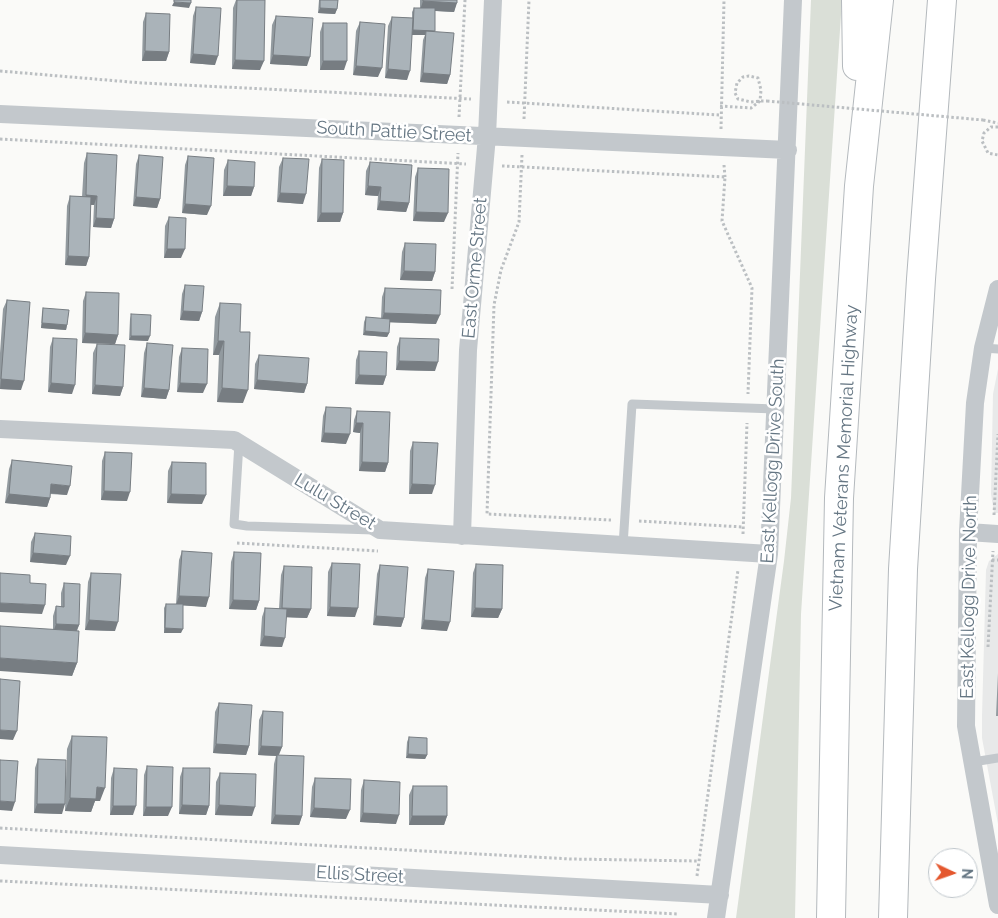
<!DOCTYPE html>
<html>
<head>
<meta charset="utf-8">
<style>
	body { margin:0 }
	#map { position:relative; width:998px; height:918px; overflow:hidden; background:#fafaf8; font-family:Raleway,sans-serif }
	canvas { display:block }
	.north { position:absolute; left:928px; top:848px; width:50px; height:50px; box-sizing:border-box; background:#fff; border:1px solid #c1c8cd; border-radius:50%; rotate:93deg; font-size:14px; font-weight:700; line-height:20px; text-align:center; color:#657683 }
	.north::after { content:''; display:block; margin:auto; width:18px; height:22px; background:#e4572e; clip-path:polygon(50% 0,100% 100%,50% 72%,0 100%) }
</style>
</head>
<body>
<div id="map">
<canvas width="998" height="918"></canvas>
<div class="north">N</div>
</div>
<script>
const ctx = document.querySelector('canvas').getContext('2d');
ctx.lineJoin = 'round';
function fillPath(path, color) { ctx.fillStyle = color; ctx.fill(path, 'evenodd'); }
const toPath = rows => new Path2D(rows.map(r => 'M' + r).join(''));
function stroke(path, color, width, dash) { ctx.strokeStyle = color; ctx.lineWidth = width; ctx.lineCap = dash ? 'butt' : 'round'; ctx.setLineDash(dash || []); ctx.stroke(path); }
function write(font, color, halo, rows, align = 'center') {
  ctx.font = font + ' Raleway,sans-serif'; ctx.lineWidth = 5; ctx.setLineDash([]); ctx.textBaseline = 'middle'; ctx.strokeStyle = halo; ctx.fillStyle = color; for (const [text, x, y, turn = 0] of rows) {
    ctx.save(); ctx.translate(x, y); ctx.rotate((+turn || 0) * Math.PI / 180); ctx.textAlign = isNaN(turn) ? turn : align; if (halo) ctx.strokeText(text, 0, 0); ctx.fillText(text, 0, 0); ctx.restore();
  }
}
fillPath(toPath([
	[998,369,998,513,994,513,991,494,993,394],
	[998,554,998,824,982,738,982,716,986,570,989,561]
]), '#e8e9e9');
fillPath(toPath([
	[811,0,842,0,801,614,795,918,736,918,784,561,791,498]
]), '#dadfd7');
const highway = toPath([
	[856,0,857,66],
	[831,918,839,498,859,186,879,0],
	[893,918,903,569,921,279,942,0]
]);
stroke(highway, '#b4b9bd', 30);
stroke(toPath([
	[0,71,142,83,471,99],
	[507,102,719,115],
	[720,106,751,108,760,101,761,90,758,78,749,76,743,77,737,83,735,93,738,99,751,102,760,101,767,101],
	[459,117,465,0],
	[524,119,529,0],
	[983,120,998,123],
	[998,127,991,127,984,133,982,141,988,153,998,155],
	[721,129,724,0],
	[0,139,466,164],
	[522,155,519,222,501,270,494,305,487,514,611,520],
	[724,165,725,177],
	[502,166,725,177,722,221,752,288,748,394],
	[452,289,458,153],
	[994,515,998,434],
	[639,521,743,527],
	[743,534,747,423],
	[237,543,378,551],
	[992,560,998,560],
	[988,647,993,551],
	[0,828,571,859,698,861],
	[697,876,738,570],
	[0,881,678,914]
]), '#bbbfc2', 3, [2.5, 2.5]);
stroke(toPath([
	[983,348,998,349],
	[239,443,234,524,247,526,374,530],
	[623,546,632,404,776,409],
	[973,762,998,758]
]), '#c3c8cc', 9);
stroke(toPath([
	[0,114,788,150],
	[998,289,983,348,975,403,968,532,966,726,998,905],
	[0,429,234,440,380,530,769,554],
	[968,532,998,534],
	[462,536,468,350,487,136,493,0],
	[0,855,720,895],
	[716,918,769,554,793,0]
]), '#c3c8cc', 18);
stroke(highway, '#fff', 28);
stroke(toPath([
	[767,101,983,120]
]), '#bbbfc2', 3, [2.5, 2.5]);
fillPath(toPath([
	[236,0,265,0,260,70,232,69,233,8],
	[319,0,338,0,337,9,335,14,318,13],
	[420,0,457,0,454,12,435,11,434,31,450,75,447,84,420,82,423,40,425,35,412,35,407,80,385,78,388,26,392,17,412,18,412,12,414,8,420,8],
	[196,7,215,65,190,63,193,16],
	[146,13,169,52,166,61,142,61,143,22],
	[276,16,307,66,270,64,272,25],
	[360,22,378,77,353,75,356,31],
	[323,23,344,70,320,70,320,32],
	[87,153,114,219,111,228,93,227,94,205,91,205,89,257,86,266,65,265,67,206,70,196,82,197,84,163],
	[139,155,160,199,157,208,133,206,136,164],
	[188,156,207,215,182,213,185,165],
	[283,158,303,204,277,202,279,167],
	[322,159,343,213,340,222,317,222,319,168],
	[228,160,254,187,251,196,223,196,224,170],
	[370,162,409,203,406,212,377,210,378,196,365,195,366,171],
	[418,168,444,222,413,221,415,177],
	[169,217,181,258,164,258,165,226],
	[405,243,435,272,432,281,400,280,402,252],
	[185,285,202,312,199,321,180,320,182,294],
	[385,288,436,324,389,322,389,333,387,337,363,335,364,322,366,317,381,319,382,297],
	[86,292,118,335,115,344,82,343,83,301],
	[7,300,21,390,0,389,0,353,3,309],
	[220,303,240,332,243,403,217,402,219,355,213,355,215,317],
	[43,308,67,325,66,330,41,328,42,312],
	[131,315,148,341,129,340,130,319],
	[53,338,72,394,48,392,50,347],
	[400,338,435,371,396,370,397,347],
	[147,343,169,390,166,399,141,397,144,353],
	[97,344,123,387,120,396,92,394,93,353],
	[182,348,203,393,177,392,179,357],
	[359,351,386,376,383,385,355,384,356,360],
	[259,355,307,384,304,393,254,389,255,364],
	[326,407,346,444,321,442,323,416],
	[357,411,388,463,385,472,359,471,360,433,353,432,354,420],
	[413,442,432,494,409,494,410,451],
	[105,452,127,501,101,500,102,461],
	[12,460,67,495,50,494,50,498,47,507,5,503,9,469],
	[172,462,202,504,167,503,168,471],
	[35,533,66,565,30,562,31,542],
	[182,551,206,607,183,605,181,633,164,633,164,608,166,604,176,604,179,560],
	[234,552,259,601,256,610,229,609,231,562],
	[332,563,355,617,327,616,328,572],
	[476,564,502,609,498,618,471,617,473,573],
	[380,565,404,618,401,627,373,625,377,574],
	[284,566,311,609,307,618,286,617,282,647,260,646,262,617,265,608,279,609,281,575],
	[428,569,447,631,421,629,425,578],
	[91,573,115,631,85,630,88,582],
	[64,583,79,625,77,631,77,663,72,676,53,629,53,616,56,606,61,607,61,593],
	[998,673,998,716,996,716],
	[219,703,249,746,246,755,213,753,215,712],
	[263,711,282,747,279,755,302,816,299,825,271,824,274,764,276,756,258,755,259,720],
	[72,736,100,801,95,801,91,812,65,811,67,749],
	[409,737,427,755,425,759,406,758,407,742],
	[38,759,62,814,34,813,35,768],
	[147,766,168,816,143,816,144,775],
	[114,768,133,815,110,815,111,778],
	[183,768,209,806,206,815,179,814,180,777],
	[220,773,252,816,215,815,216,782],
	[315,778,346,819,310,817,312,787],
	[364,780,396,824,360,822,361,790],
	[413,786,447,816,444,825,409,825,409,795]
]), '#929a9f');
fillPath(toPath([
	[423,1,457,3,454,12,420,10],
	[174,2,191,3,189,8,172,6],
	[320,8,337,9,335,14,318,13],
	[413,30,435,31,426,31,425,35,411,35],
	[145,51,169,52,166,61,142,61],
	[193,54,218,56,215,65,190,63],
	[273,55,310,57,307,66,270,64],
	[235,60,264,61,260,70,232,69],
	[323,61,347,61,344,70,320,70],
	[356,66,382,68,378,77,353,75],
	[388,69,410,71,407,80,385,78],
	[423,73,450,75,447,84,420,82],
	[227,186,254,187,251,196,223,196],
	[368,186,381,187,378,196,365,195],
	[280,193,306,194,303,204,277,202],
	[86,195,97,196,94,205,82,204],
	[136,197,160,199,157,208,133,206],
	[380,201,409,203,406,212,377,210],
	[185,204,211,206,207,215,182,213],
	[416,212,448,213,444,222,413,221],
	[321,213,343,213,340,222,317,222],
	[96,218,114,219,111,228,93,227],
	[167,249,185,249,181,258,164,258],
	[68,256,89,257,86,266,65,265],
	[404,271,435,272,432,281,400,280],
	[183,311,202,312,199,321,180,320],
	[384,313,440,315,436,324,381,322],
	[42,323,67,325,66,330,41,328],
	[365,331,389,333,387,337,363,335],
	[85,333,118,335,115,344,82,343],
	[131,336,150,336,148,341,129,340],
	[218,341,224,341,219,355,213,355],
	[399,361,438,362,435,371,396,370],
	[359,375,386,376,383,385,355,384],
	[1,379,24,381,21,390,0,389],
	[257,380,307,384,304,393,254,389],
	[51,383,75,385,72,394,48,392],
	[180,383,207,384,203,393,177,392],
	[95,385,123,387,120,396,92,394],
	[144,388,169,390,166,399,141,397],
	[222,388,248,390,243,403,217,402],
	[356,423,363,423,360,433,353,432],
	[324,433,350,434,346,444,321,442],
	[362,462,388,463,385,472,359,471],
	[51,484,70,486,67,495,48,493],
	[412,484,435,485,432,494,409,494],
	[104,491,130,492,127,501,101,500],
	[9,494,50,498,47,507,5,503],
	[171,494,206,495,202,504,167,503],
	[33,553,70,556,66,565,30,562],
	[179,596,209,597,206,607,176,605],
	[233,600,259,601,256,610,229,609],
	[0,603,45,605,42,614,0,612],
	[330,607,358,608,355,617,327,616],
	[282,608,311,609,307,618,279,617],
	[475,608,502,609,498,618,471,617],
	[376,616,404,618,401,627,373,625],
	[89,620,118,622,115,631,85,630],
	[424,620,450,622,447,631,421,629],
	[56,624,79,625,75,634,53,633],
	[165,628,183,629,181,633,164,633],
	[264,636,285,638,282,647,260,646],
	[0,658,77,663,72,676,0,671],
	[0,730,17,731,13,740,0,739],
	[216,744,249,746,246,755,213,753],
	[261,746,282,747,278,756,258,755],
	[408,754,427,755,425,759,406,758],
	[97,787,105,788,100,801,95,801,91,812,65,811,70,798],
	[0,801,15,802,12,811,0,810],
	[37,804,65,804,62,814,34,813],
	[182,805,209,806,206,815,179,814],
	[219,805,255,807,252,816,215,815],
	[113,806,136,806,133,815,110,815],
	[146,807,172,807,168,816,143,816],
	[314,808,350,810,346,819,310,817],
	[363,813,399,815,396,824,360,822],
	[275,815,302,816,299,825,271,824],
	[412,816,447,816,444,825,409,825]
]), '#777d82');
const building = toPath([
	[174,0,191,0,191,3,174,2,174,0],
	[237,0,265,0,264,61,235,60,237,0],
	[320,0,338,0,337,9,320,8,320,0],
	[423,0,457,0,457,3,423,1,423,0],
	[196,7,221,8,218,56,193,54,196,7],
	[414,8,435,8,435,31,413,30,414,8],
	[146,13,170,14,169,52,145,51,146,13],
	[276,16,313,18,310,57,273,55,276,16],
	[392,17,413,18,410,71,388,69,392,17],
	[360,22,385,24,382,68,356,66,360,22],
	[323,23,347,23,347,61,323,61,323,23],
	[426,31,454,33,450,75,423,73,426,31],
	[87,153,117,155,114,219,96,218,97,196,86,195,87,153],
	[139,155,163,157,160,199,136,197,139,155],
	[188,156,214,158,211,206,185,204,188,156],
	[283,158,309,159,306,194,280,193,283,158],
	[322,159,344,160,343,213,321,213,322,159],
	[228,160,255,162,254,187,227,186,228,160],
	[370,162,412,165,409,203,380,201,381,187,368,186,370,162],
	[418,168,449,169,448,213,416,212,418,168],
	[70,196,91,197,89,257,68,256,70,196],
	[169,217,186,218,185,249,167,249,169,217],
	[405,243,436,244,435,272,404,271,405,243],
	[185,285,204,286,202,312,183,311,185,285],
	[385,288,441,290,440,315,384,313,385,288],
	[86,292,119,293,118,335,85,333,86,292],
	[7,300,30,302,24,381,1,379,7,300],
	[220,303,241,304,240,332,250,332,248,390,222,388,224,341,218,341,220,303],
	[43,308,69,310,67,325,42,323,43,308],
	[131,314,151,315,150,336,131,336,131,314],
	[366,317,390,319,389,333,365,331,366,317],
	[53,338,77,339,75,385,51,383,53,338],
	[400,338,439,339,438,362,399,361,400,338],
	[147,343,173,345,169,390,144,388,147,343],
	[97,344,125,345,123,387,95,385,97,344],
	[182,348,208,349,207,384,180,383,182,348],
	[359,351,387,352,386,376,359,375,359,351],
	[259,355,309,358,307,384,257,380,259,355],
	[326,407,351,408,350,434,324,433,326,407],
	[357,411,390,412,388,463,362,462,363,423,356,423,357,411],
	[413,442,438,443,435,485,412,484,413,442],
	[105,452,132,453,130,492,104,491,105,452],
	[12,460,72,466,70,486,51,484,50,498,9,494,12,460],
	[172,462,206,463,206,495,171,494,172,462],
	[35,533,71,536,70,556,33,553,35,533],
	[182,551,212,553,209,597,179,596,182,551],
	[234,552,261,553,259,601,233,600,234,552],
	[332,563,360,564,358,608,330,607,332,563],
	[476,564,503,565,502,609,475,608,476,564],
	[380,565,408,567,404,618,376,616,380,565],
	[284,566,312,567,311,609,282,608,284,566],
	[428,569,454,571,450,622,424,620,428,569],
	[0,573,30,575,30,583,46,584,45,605,0,603,0,573],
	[91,573,121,574,118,622,89,620,91,573],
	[64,583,80,584,79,625,56,624,56,606,64,607,64,583],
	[166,604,183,604,183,629,165,628,166,604],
	[265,608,287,609,285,638,264,636,265,608],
	[0,626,79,631,77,663,0,658,0,626],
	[0,679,20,681,17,731,0,730,0,679],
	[219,703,252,705,249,746,216,744,219,703],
	[263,711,283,712,282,747,261,746,263,711],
	[72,736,107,737,105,788,97,787,96,799,70,798,72,736],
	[409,737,427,738,427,755,408,754,409,737],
	[277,755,304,756,302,816,275,815,277,755],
	[38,759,66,760,65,804,37,804,38,759],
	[0,760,18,761,15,802,0,801,0,760],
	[147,766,173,767,172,807,146,807,147,766],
	[114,768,137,769,136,806,113,806,114,768],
	[183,768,210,768,209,806,182,805,183,768],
	[220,773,256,774,255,807,219,805,220,773],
	[315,778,351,779,350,810,314,808,315,778],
	[364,780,400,782,399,815,363,813,364,780],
	[413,786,447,786,447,816,412,816,413,786]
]);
fillPath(building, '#aab3b9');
stroke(building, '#777d82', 1);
write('18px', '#657683', '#fff', [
	["South Pattie Street",394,132,3],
	["East Orme Street",475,268,-85],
	["Vietnam Veterans Memorial Highway",844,458,-87],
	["East Kellogg Drive South",773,461,-87],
	["Lulu Street",335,502,31],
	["East Kellogg Drive North",969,597,-89],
	["Ellis Street",360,875,3]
]);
</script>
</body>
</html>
